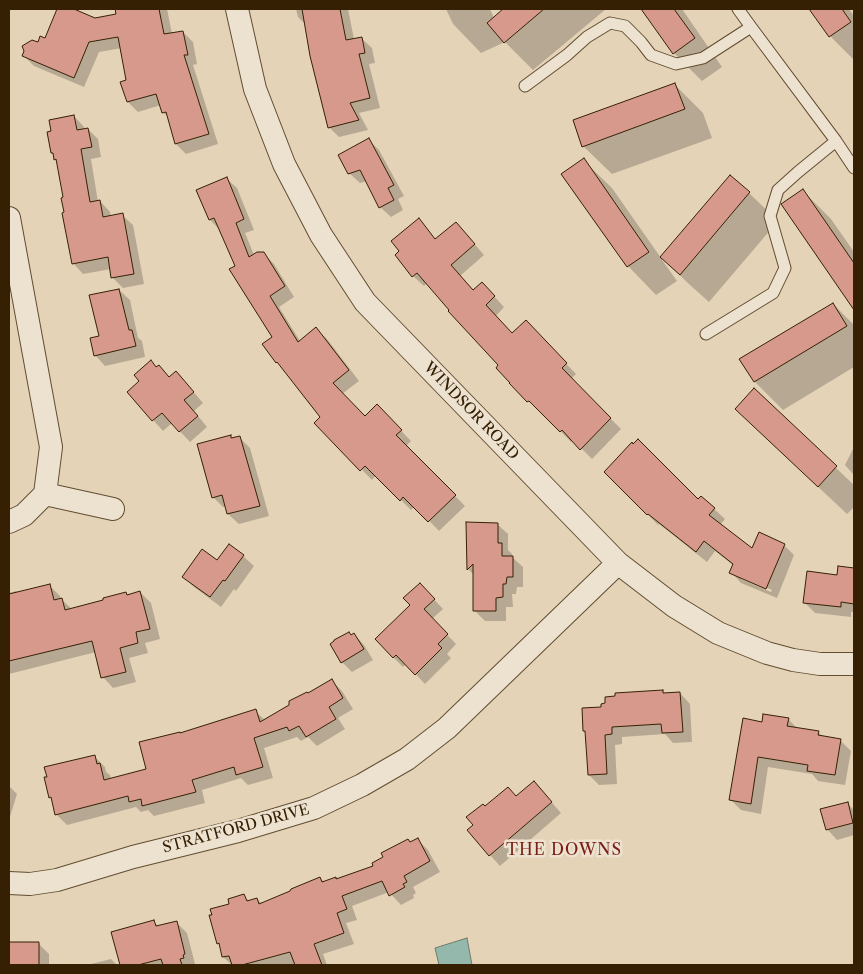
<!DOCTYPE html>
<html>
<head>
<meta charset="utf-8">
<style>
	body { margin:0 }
	#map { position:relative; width:863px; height:974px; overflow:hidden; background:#e4d3b7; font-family:"Libre Caslon Text",serif }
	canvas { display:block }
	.frame { position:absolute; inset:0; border:10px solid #352004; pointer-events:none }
</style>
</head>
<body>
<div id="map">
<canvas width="863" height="974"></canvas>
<div class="frame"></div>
</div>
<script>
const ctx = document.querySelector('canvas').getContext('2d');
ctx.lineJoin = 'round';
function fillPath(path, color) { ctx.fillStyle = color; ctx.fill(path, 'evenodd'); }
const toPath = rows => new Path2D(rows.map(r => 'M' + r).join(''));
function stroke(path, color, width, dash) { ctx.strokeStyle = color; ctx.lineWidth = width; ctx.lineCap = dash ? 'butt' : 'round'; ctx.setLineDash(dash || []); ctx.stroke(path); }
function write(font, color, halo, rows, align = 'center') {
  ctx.font = font + ' "Libre Caslon Text",serif'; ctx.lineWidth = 5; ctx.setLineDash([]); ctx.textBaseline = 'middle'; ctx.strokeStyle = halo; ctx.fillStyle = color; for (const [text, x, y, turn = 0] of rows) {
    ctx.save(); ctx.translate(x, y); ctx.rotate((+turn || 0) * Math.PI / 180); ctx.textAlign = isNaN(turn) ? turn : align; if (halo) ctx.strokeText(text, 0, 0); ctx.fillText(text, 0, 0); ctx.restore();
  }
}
const water = toPath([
	[467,938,472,965,439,965,435,948,467,938]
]);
fillPath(water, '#95b8ad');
stroke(water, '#6f7b69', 1);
fillPath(toPath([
	[58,9,71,9,95,19,118,15,117,9,167,9,172,34,183,32,193,42,197,64,193,65,218,144,186,154,176,144,169,118,163,112,161,105,138,112,128,102,122,83,128,81,122,48,99,52,84,87,34,66,24,56,45,40],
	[296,9,348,9,354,39,361,38,372,48,375,63,369,64,380,108,359,113,368,130,339,137,329,127,306,25,298,17],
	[446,9,490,9,494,18,505,9,606,9,533,70,505,42,481,53,453,24],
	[643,9,682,9,722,67,702,81,674,53],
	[811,9,849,9,854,16,854,60,830,36],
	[675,85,703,113,712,138,612,174,583,146],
	[74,116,84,127,84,130,88,129,98,139,101,157,91,159,98,202,100,201,110,212,111,217,122,215,133,225,144,284,123,288,112,277,111,269,83,274,73,263,65,213,65,198,57,160,52,153],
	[369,140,379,150,404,196,398,199,403,210,391,217,380,207,367,181,360,183,349,173],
	[583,160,612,188,661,258,730,176,749,193,778,221,709,302,690,285,663,259,662,260,677,281,656,295,628,266],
	[226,178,237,188,254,230,245,233,254,255,263,253,274,264,294,297,279,307,300,341,316,329,327,339,359,381,342,394,365,418,377,406,411,441,406,446,465,506,439,531,415,506,411,510,376,475,372,480,316,423,321,417,273,338,237,266,220,230,210,220],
	[803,191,831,219,854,252,854,305,847,298],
	[418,220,436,240,456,223,466,234,484,255,460,276,474,291,492,294,504,307,496,316,513,335,526,322,576,374,571,379,621,429,592,459,573,440,571,442,540,410,539,411,511,383,500,365,427,283,424,286,413,276,401,252],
	[119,290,130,300,138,338,142,341,145,357,105,366,95,355,100,337],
	[833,304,854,325,854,367,783,410,755,382,741,359],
	[159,367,170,378,186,383,203,403,194,411,207,427,190,442,172,423,163,431,128,392],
	[754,390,854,485,854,507,847,514,765,437],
	[230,436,233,439,239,437,250,448,269,516,239,524,228,514,226,507,223,507,213,497],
	[854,447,854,475,845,465],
	[606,472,698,501,701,497,725,519,720,525,752,550,784,545,794,555,777,598,741,583,731,572,734,566,715,551,707,562,659,524,658,525],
	[741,576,772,590,771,592,741,579],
	[467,524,497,524,508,534,508,550,512,554,512,557,523,567,523,587,517,587,516,594,512,594,513,607,506,607,506,621,485,621,474,610,474,575,468,569],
	[243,556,254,566,236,591,234,589,221,607,194,587,184,577,218,561],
	[839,568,854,570,854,612,851,612,851,617,815,613,804,602,838,576],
	[49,585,60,596,61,600,62,600,72,609,105,600,126,593,128,596,140,592,151,603,160,639,145,643,148,653,129,658,136,682,113,688,103,677,96,652,9,674,9,593,16,591,18,593],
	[429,594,443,609,432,619,456,644,447,654,451,658,425,684,406,664,403,667,376,640],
	[354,634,364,645,373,660,352,672,342,662,351,636],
	[332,681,342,691,353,709,338,718,345,729,317,746,308,737,301,741,297,737,264,748,273,778,248,785,241,778,202,790,205,803,154,816,148,810,141,812,136,807,67,825,56,814,53,800,50,797,95,757,105,767,106,772,110,775,111,779,147,770,180,734,255,711,265,720],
	[663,692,666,694,680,693,690,704,692,742,673,743,665,734,622,737,622,744,615,745,617,784,599,785,589,775,586,733,584,731,602,708],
	[788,719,797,728,818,732,824,738,840,740,851,751,845,785,818,781,812,774,768,767,761,814,741,810,731,800,763,723],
	[534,782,561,813,500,866,490,855,475,825,485,808,517,797],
	[9,786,17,794,9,820],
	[847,803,854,810,854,835,837,840,827,829],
	[417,839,428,850,440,872,413,887,416,893,413,895,414,898,401,905,389,892,352,906,357,920,346,923,354,944,323,954,327,965,296,965,296,964,290,965,232,965,223,957,220,946,218,943,231,905,244,896,250,902,257,899,262,904,320,878,324,882,337,880,375,867],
	[154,922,159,927,176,922,187,933,195,964,121,965,112,933],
	[9,943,39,944,49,954,49,965,9,965],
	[111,959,117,965,87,965]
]), '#0003');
const building = toPath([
	[57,9,74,9,95,18,116,14,115,9,159,9,164,34,183,31,188,55,184,55,209,134,175,144,166,112,162,113,156,94,127,102,120,82,126,80,118,37,89,42,74,78,22,56,24,51,22,46,32,40,38,42,40,36,45,38,57,9],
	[302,9,340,9,346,40,362,37,365,53,359,54,370,98,350,103,359,120,328,128,310,56,302,9],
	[503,9,544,9,504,43,487,23,503,9],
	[641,9,674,9,695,38,673,54,641,9],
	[809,9,842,9,851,22,829,37,809,9],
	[675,83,685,109,582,147,573,120,675,83],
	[74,115,77,130,88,128,92,147,81,149,90,202,100,200,103,217,123,213,134,274,111,278,108,257,72,264,62,213,64,212,61,198,63,197,56,159,54,160,53,153,51,153,47,132,51,131,49,120,74,115],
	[369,138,394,185,388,188,394,200,379,208,360,170,348,174,338,155,369,138],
	[584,158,649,252,627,267,561,174,584,158],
	[730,175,750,192,680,275,660,257,730,175],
	[227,177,244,219,236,223,249,257,257,252,264,252,280,278,285,286,270,296,298,342,316,327,349,370,333,383,365,416,377,404,402,430,396,435,456,495,428,522,403,497,400,501,365,466,360,471,314,423,320,417,277,362,276,363,262,344,272,337,229,269,235,266,214,218,209,220,196,190,227,177],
	[803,189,854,263,854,310,781,204,803,189],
	[419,218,435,239,456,222,475,244,451,265,473,290,482,282,495,296,486,305,512,333,526,320,567,363,562,368,611,418,580,450,562,430,560,432,529,401,527,402,509,383,510,383,496,368,498,365,448,311,449,310,417,273,412,277,395,255,399,251,391,241,419,218],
	[119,289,129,330,132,330,136,346,94,356,90,338,99,336,89,295,119,289],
	[833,303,847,326,754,382,739,359,833,303],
	[151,360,156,367,159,365,169,377,176,371,194,392,184,400,198,416,179,432,162,413,152,421,127,392,139,381,134,375,151,360],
	[754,388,837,466,818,487,735,409,754,388],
	[231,435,231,438,240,436,260,506,227,514,222,495,212,498,197,444,231,435],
	[638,439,698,499,701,496,715,508,709,515,752,548,759,532,785,544,766,589,729,573,733,564,704,541,696,552,648,514,647,515,604,472,632,442,633,444,638,439],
	[466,522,498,523,498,543,502,543,502,556,513,556,513,577,507,577,506,584,503,584,503,597,496,598,496,611,473,611,473,564,467,570,466,522],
	[229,544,244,555,225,581,223,580,210,597,182,577,202,549,217,560,229,544],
	[838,566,854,568,854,604,841,602,841,607,803,603,807,571,837,575,838,566],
	[420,583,435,599,424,609,448,634,438,644,442,648,415,675,396,655,393,658,375,639,410,605,403,598,420,583],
	[50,584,54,600,62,598,65,610,103,600,103,598,126,592,127,595,140,591,150,629,136,632,138,643,120,648,126,672,101,678,92,641,9,661,9,594,50,584],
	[349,632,351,635,354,633,364,649,341,663,330,644,334,641,334,640,349,632],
	[332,679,343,698,329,707,336,719,306,737,299,726,289,731,287,727,254,738,263,767,236,775,234,767,192,780,196,792,142,806,141,799,129,802,128,796,55,815,51,797,49,798,44,777,47,777,44,767,95,755,97,764,100,763,104,780,146,769,139,742,180,732,180,733,256,709,260,722,289,705,289,701,307,692,308,693,332,679],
	[663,690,663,693,680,692,683,732,662,733,661,724,612,727,612,734,605,735,607,774,588,775,585,731,583,731,582,708,601,707,601,704,605,703,605,697,615,696,615,693,663,690],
	[763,714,789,718,787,726,819,731,818,735,841,739,835,775,807,771,808,765,758,757,751,804,729,800,743,718,762,722,763,714],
	[534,781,552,802,489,856,467,830,473,825,466,817,483,804,485,806,508,787,516,796,534,781],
	[848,802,853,823,826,830,820,809,848,802],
	[418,838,430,861,404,876,407,882,403,884,405,887,389,896,382,881,342,896,347,909,337,913,344,933,314,944,322,965,295,965,290,952,242,965,232,965,229,956,222,957,219,943,217,944,209,915,212,915,210,909,229,904,228,899,244,894,247,901,257,898,259,904,290,891,291,889,320,877,322,882,336,877,336,879,373,866,372,863,383,857,381,853,408,839,410,842,418,838],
	[154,920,156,926,177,921,185,954,183,955,184,958,180,959,182,965,163,965,161,959,138,965,120,965,111,932,154,920],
	[9,942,39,942,39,965,9,965,9,942]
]);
fillPath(building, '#d7998b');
stroke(building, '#352004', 1);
const service = toPath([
	[738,9,751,27,836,141,854,168],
	[525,86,567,55,587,37,610,23,625,26,641,42,651,55,676,64,703,58,751,27],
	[706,334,773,293,785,268,770,216,778,190,798,172,836,141]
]);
const minor = toPath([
	[237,9,255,89,284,164,321,235,365,302,618,563,674,606,718,633,767,653,793,660,820,664,854,664],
	[9,218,51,447,45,494,24,515,9,522],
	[45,494,113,509],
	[9,883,30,884,57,880,133,857,238,831,314,808,362,785,407,759,447,728,618,563]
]);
stroke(service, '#614d31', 13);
stroke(minor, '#614d31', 24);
stroke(service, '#ede2d0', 11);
stroke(minor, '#ede2d0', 22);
write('15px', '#352004', '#ede2d0', [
	["WINDSOR ROAD",471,411,46],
	["STRATFORD DRIVE",236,829,-15]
]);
ctx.letterSpacing = '1px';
write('16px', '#7a1f14', '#ede2d0', [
	["THE DOWNS",564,850]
]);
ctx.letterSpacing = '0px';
</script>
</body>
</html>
